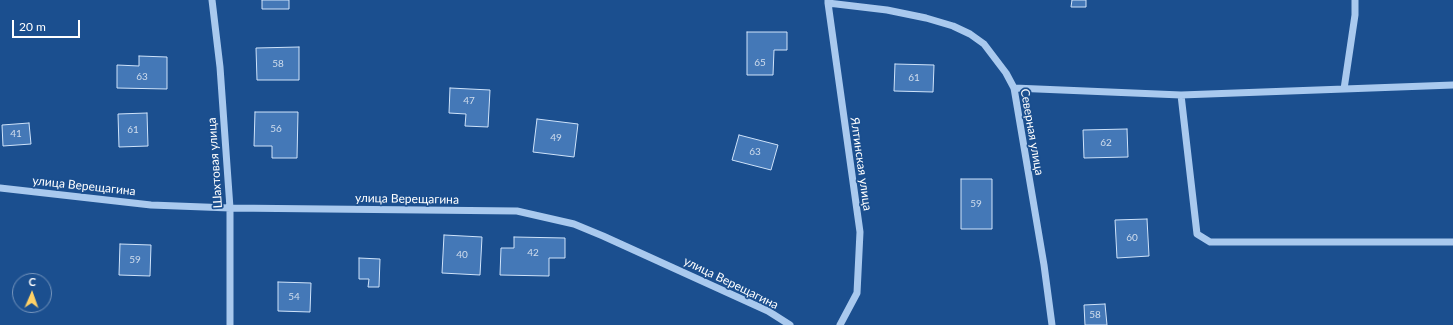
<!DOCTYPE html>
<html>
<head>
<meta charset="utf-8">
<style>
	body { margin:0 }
	#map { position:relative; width:1453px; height:325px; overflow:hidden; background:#1b4f8f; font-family:Lato,sans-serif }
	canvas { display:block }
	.north { position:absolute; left:12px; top:273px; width:40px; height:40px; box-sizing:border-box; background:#1b4f8f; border:1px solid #7695bc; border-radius:50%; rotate:2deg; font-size:11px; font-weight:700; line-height:16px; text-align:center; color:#fff }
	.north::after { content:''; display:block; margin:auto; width:14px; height:18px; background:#ffd166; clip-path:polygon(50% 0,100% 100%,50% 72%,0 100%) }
	.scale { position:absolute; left:12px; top:20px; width:68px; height:18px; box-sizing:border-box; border:2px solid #fff; border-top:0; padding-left:5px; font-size:12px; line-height:14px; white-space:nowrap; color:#fff; -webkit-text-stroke:3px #1b4f8f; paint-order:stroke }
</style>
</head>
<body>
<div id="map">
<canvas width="1453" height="325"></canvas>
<div class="north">С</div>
<div class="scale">20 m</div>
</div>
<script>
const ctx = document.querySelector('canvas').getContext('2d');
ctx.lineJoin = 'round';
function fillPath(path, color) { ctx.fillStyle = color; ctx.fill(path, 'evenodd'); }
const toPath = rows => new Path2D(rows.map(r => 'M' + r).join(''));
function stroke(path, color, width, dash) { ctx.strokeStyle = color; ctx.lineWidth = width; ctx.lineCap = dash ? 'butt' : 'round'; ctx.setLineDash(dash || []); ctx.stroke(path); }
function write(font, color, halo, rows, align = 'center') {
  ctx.font = font + ' Lato,sans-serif'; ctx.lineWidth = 3.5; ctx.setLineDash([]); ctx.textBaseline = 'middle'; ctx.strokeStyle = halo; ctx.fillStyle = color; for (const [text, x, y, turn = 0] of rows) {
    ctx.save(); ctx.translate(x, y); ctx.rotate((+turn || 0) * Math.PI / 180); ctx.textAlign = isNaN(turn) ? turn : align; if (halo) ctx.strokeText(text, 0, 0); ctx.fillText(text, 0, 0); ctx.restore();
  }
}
const building = toPath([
	[262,0,289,0,289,9,262,9,262,0],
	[1072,0,1086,0,1086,7,1071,7,1072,0],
	[747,32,787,32,787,50,774,50,773,75,747,75,747,32],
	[299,47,299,80,257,80,256,48,299,47],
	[139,56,167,57,167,89,117,88,117,65,139,66,139,56],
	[895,64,934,65,933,92,894,91,895,64],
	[450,88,490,90,488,127,465,126,466,114,449,113,450,88],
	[255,112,298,112,297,158,272,158,272,146,254,146,255,112],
	[147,113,148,146,119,147,118,114,147,113],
	[537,119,578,124,574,157,533,152,537,119],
	[29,123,31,144,3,146,2,125,29,123],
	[1127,129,1128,157,1084,158,1083,130,1127,129],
	[739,135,778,145,771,170,732,160,739,135],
	[961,179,992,179,992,229,961,229,961,179],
	[1147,219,1149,256,1117,258,1115,220,1147,219],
	[444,235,482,237,480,275,442,273,444,235],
	[514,237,565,238,565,258,549,258,549,276,500,275,501,248,514,248,514,237],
	[120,244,151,245,150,276,119,275,120,244],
	[359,258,380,259,379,287,368,287,369,279,359,279,359,258],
	[278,282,311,283,310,312,278,311,278,282],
	[1105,304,1107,325,1085,325,1084,305,1105,304]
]);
fillPath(building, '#4478b7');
stroke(building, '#cfe3fa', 1);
stroke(toPath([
	[212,0,220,67,230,208,230,325],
	[828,0,828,3,887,10,926,18,953,26,970,34,984,44,1006,73,1014,88,1044,265,1052,325],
	[828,3,860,232,857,293,840,325],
	[1014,88,1181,95,1453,85],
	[1344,89,1355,15,1355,0],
	[1181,95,1197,234,1210,242,1453,242],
	[0,188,151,205,230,208,517,211,574,224,603,236,768,311,790,325]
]), '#a9c9ee', 7);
write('10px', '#d0dded', null, [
	["65",760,63],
	["58",278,64],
	["63",142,77],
	["61",914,78],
	["47",469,101],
	["56",276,129],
	["61",133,130],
	["41",16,134],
	["49",556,138],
	["62",1106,143],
	["63",755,152],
	["59",976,204],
	["60",1132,238],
	["42",533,253],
	["40",462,255],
	["59",135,260],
	["54",294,297],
	["58",1095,315]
]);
write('12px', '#fff', '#1b4f8f', [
	["Северная улица",1032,132,80],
	["Шахтовая улица",215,163,-94],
	["Ялтинская улица",861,164,82],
	["улица Верещагина",84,186,6],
	["улица Верещагина",407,199,1],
	["улица Верещагина",731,283,26]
]);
</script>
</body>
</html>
